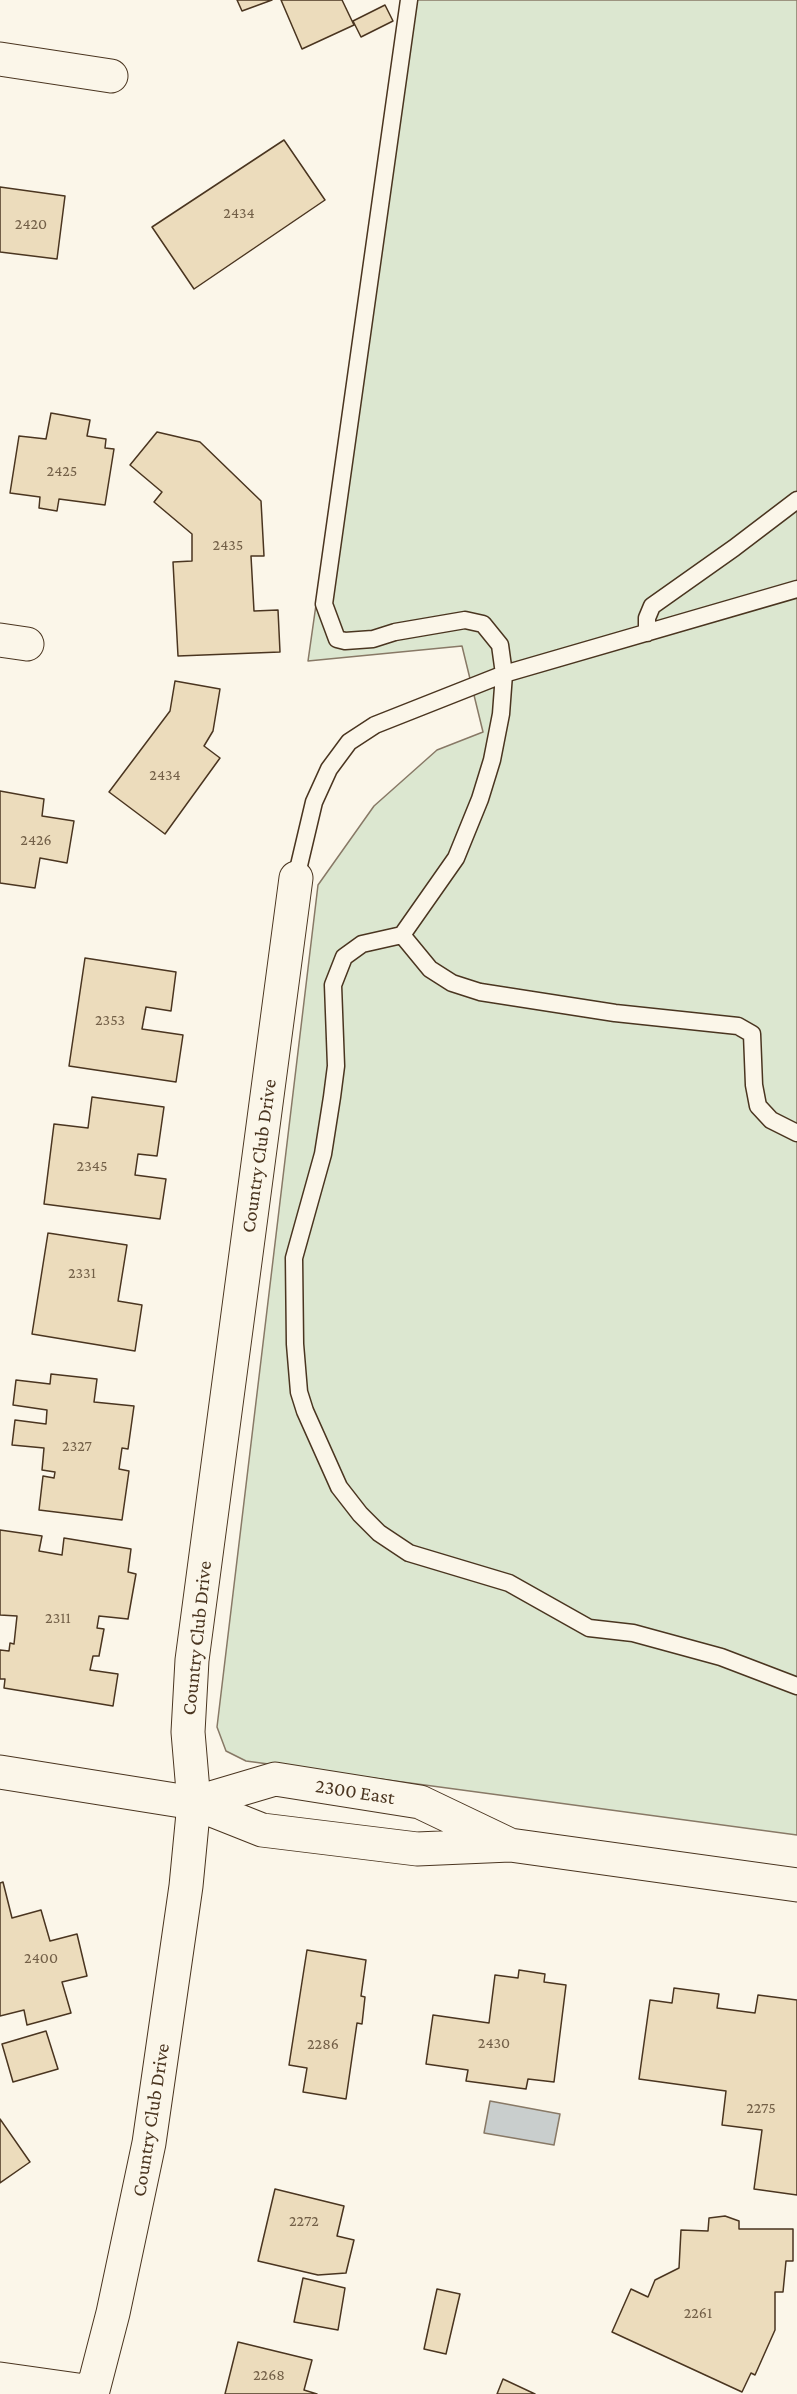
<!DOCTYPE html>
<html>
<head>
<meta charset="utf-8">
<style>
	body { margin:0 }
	canvas { display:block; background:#fbf6e9 }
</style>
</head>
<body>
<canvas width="797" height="2394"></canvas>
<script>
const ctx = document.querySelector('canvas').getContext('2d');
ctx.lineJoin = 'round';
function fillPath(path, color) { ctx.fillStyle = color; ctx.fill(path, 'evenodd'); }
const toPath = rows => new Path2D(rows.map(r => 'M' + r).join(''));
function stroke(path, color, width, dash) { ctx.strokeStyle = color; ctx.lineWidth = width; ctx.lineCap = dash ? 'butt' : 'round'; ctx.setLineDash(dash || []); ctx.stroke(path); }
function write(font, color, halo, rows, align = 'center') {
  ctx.font = font + ' "Crimson Pro",serif'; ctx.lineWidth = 4.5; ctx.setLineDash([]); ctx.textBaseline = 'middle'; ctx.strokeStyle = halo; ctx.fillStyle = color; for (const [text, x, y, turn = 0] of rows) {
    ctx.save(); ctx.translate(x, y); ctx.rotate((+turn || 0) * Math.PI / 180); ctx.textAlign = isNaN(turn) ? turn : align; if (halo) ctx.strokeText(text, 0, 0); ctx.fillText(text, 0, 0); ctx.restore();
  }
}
const green = toPath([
	[402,0,797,0,797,1835,246,1761,226,1751,217,1727,318,885,374,806,437,750,483,732,462,646,308,661,402,0]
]);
fillPath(green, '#dce7d0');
stroke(green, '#887966', 1.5);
const water = toPath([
	[490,2101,560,2114,554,2145,484,2133,490,2101]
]);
fillPath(water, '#c9cecd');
stroke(water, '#887966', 1.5);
const building = toPath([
	[237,0,272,0,242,11,237,0],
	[281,0,342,0,354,25,302,49,281,0],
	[385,5,393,21,361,37,353,21,385,5],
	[284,140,325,200,194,289,152,227,284,140],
	[0,187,65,196,57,259,0,252,0,187],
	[51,413,90,420,87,436,106,439,105,448,114,449,105,505,59,499,57,511,39,508,40,497,10,493,19,436,46,439,51,413],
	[157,432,200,442,261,501,264,556,251,556,254,611,278,610,280,652,178,656,173,562,192,561,192,534,154,502,162,492,130,465,157,432],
	[175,681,220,689,213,731,204,746,220,758,165,834,109,792,170,711,175,681],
	[0,791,44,799,42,816,74,821,67,863,40,858,35,888,0,883,0,791],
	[85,958,176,972,171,1011,146,1007,142,1029,183,1035,176,1082,69,1066,85,958],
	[92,1097,164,1107,157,1156,138,1154,135,1175,166,1179,160,1219,44,1204,54,1124,88,1128,92,1097],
	[48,1233,127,1245,118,1301,142,1305,135,1351,32,1334,48,1233],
	[51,1374,97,1379,94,1402,134,1406,128,1449,122,1448,119,1469,129,1471,122,1520,39,1510,43,1476,54,1478,55,1472,42,1470,44,1448,12,1445,15,1420,46,1424,47,1410,13,1405,16,1380,50,1384,51,1374],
	[0,1530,42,1536,39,1551,62,1555,64,1538,131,1549,128,1572,136,1574,128,1619,99,1616,97,1628,104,1629,99,1656,93,1656,90,1670,118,1674,113,1706,4,1688,5,1679,0,1679,0,1650,9,1651,10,1643,14,1644,17,1616,0,1615,0,1530],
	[3,1882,12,1918,41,1910,50,1941,77,1934,87,1976,62,1982,71,2013,27,2025,24,2010,0,2016,0,1883,3,1882],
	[307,1950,366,1960,361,1996,365,1997,362,2024,357,2023,346,2099,303,2092,307,2068,289,2065,307,1950],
	[519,1970,545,1974,544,1982,566,1985,554,2082,528,2079,526,2089,466,2081,468,2070,426,2064,433,2015,489,2023,495,1975,518,1978,519,1970],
	[674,1988,719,1994,717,2008,755,2013,758,1995,797,2000,797,2195,754,2189,762,2130,722,2125,726,2091,639,2079,650,2000,672,2003,674,1988],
	[46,2031,58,2069,13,2082,2,2044,46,2031],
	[0,2119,30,2162,0,2183,0,2119],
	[275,2189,344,2206,337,2236,354,2240,346,2273,318,2275,258,2261,275,2189],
	[725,2216,739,2221,739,2229,793,2229,793,2261,786,2261,783,2292,775,2292,775,2330,755,2375,751,2373,742,2392,612,2332,631,2289,648,2297,655,2280,679,2268,681,2230,708,2231,709,2218,725,2216],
	[303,2278,345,2288,338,2330,294,2322,303,2278],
	[437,2289,460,2294,446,2354,424,2349,437,2289],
	[238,2342,312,2360,304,2390,317,2394,225,2394,238,2342],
	[503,2379,535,2394,497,2394,503,2379]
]);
fillPath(building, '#ecdcbc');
stroke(building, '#4a3520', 1.5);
const service = toPath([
	[409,0,324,604,337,639,345,641,373,639,395,632,465,620,483,624,500,645,504,674,501,714,492,760,480,799,456,858,402,935,362,944,344,957,333,985,336,1066,332,1097,323,1154,294,1258,295,1344,299,1392,305,1411,339,1487,360,1514,379,1533,409,1553,509,1583,589,1628,633,1633,721,1657,797,1686],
	[647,633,647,618,652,606,734,548,797,500],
	[296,878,314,802,329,769,349,742,375,725,504,674,797,589],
	[402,935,430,969,452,983,480,992,615,1013,738,1026,752,1034,754,1085,758,1106,771,1120,797,1133]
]);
const minor = toPath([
	[0,59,111,76],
	[0,640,27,644],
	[510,1845,420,1802,275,1779,194,1803,262,1830,417,1849,510,1845,797,1885],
	[0,2379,92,2392],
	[92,2394,113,2313,149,2143,186,1886,194,1803,188,1732,192,1660,296,878]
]);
const tertiary = toPath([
	[0,1772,194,1803]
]);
stroke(service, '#4a3520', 19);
stroke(minor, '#4a3520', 35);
stroke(tertiary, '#4a3520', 35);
stroke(service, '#fbf6e9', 16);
stroke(minor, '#fbf6e9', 33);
stroke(tertiary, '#fbf6e9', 33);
write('16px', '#725f47', null, [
	["2434",239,213],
	["2420",31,224],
	["2425",62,471],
	["2435",228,545],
	["2434",165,775],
	["2426",36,840],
	["2353",110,1020],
	["2345",92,1166],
	["2331",82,1273],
	["2327",77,1446],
	["2311",58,1618],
	["2400",41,1958],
	["2430",494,2043],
	["2286",323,2044],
	["2275",761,2108],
	["2272",304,2221],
	["2261",698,2313],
	["2268",269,2375]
]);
write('20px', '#4a3520', '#fbf6e9', [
	["Country Club Drive",259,1156,-82],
	["Country Club Drive",197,1638,-84],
	["2300 East",355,1792,9],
	["Country Club Drive",151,2120,-81]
]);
</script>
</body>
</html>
